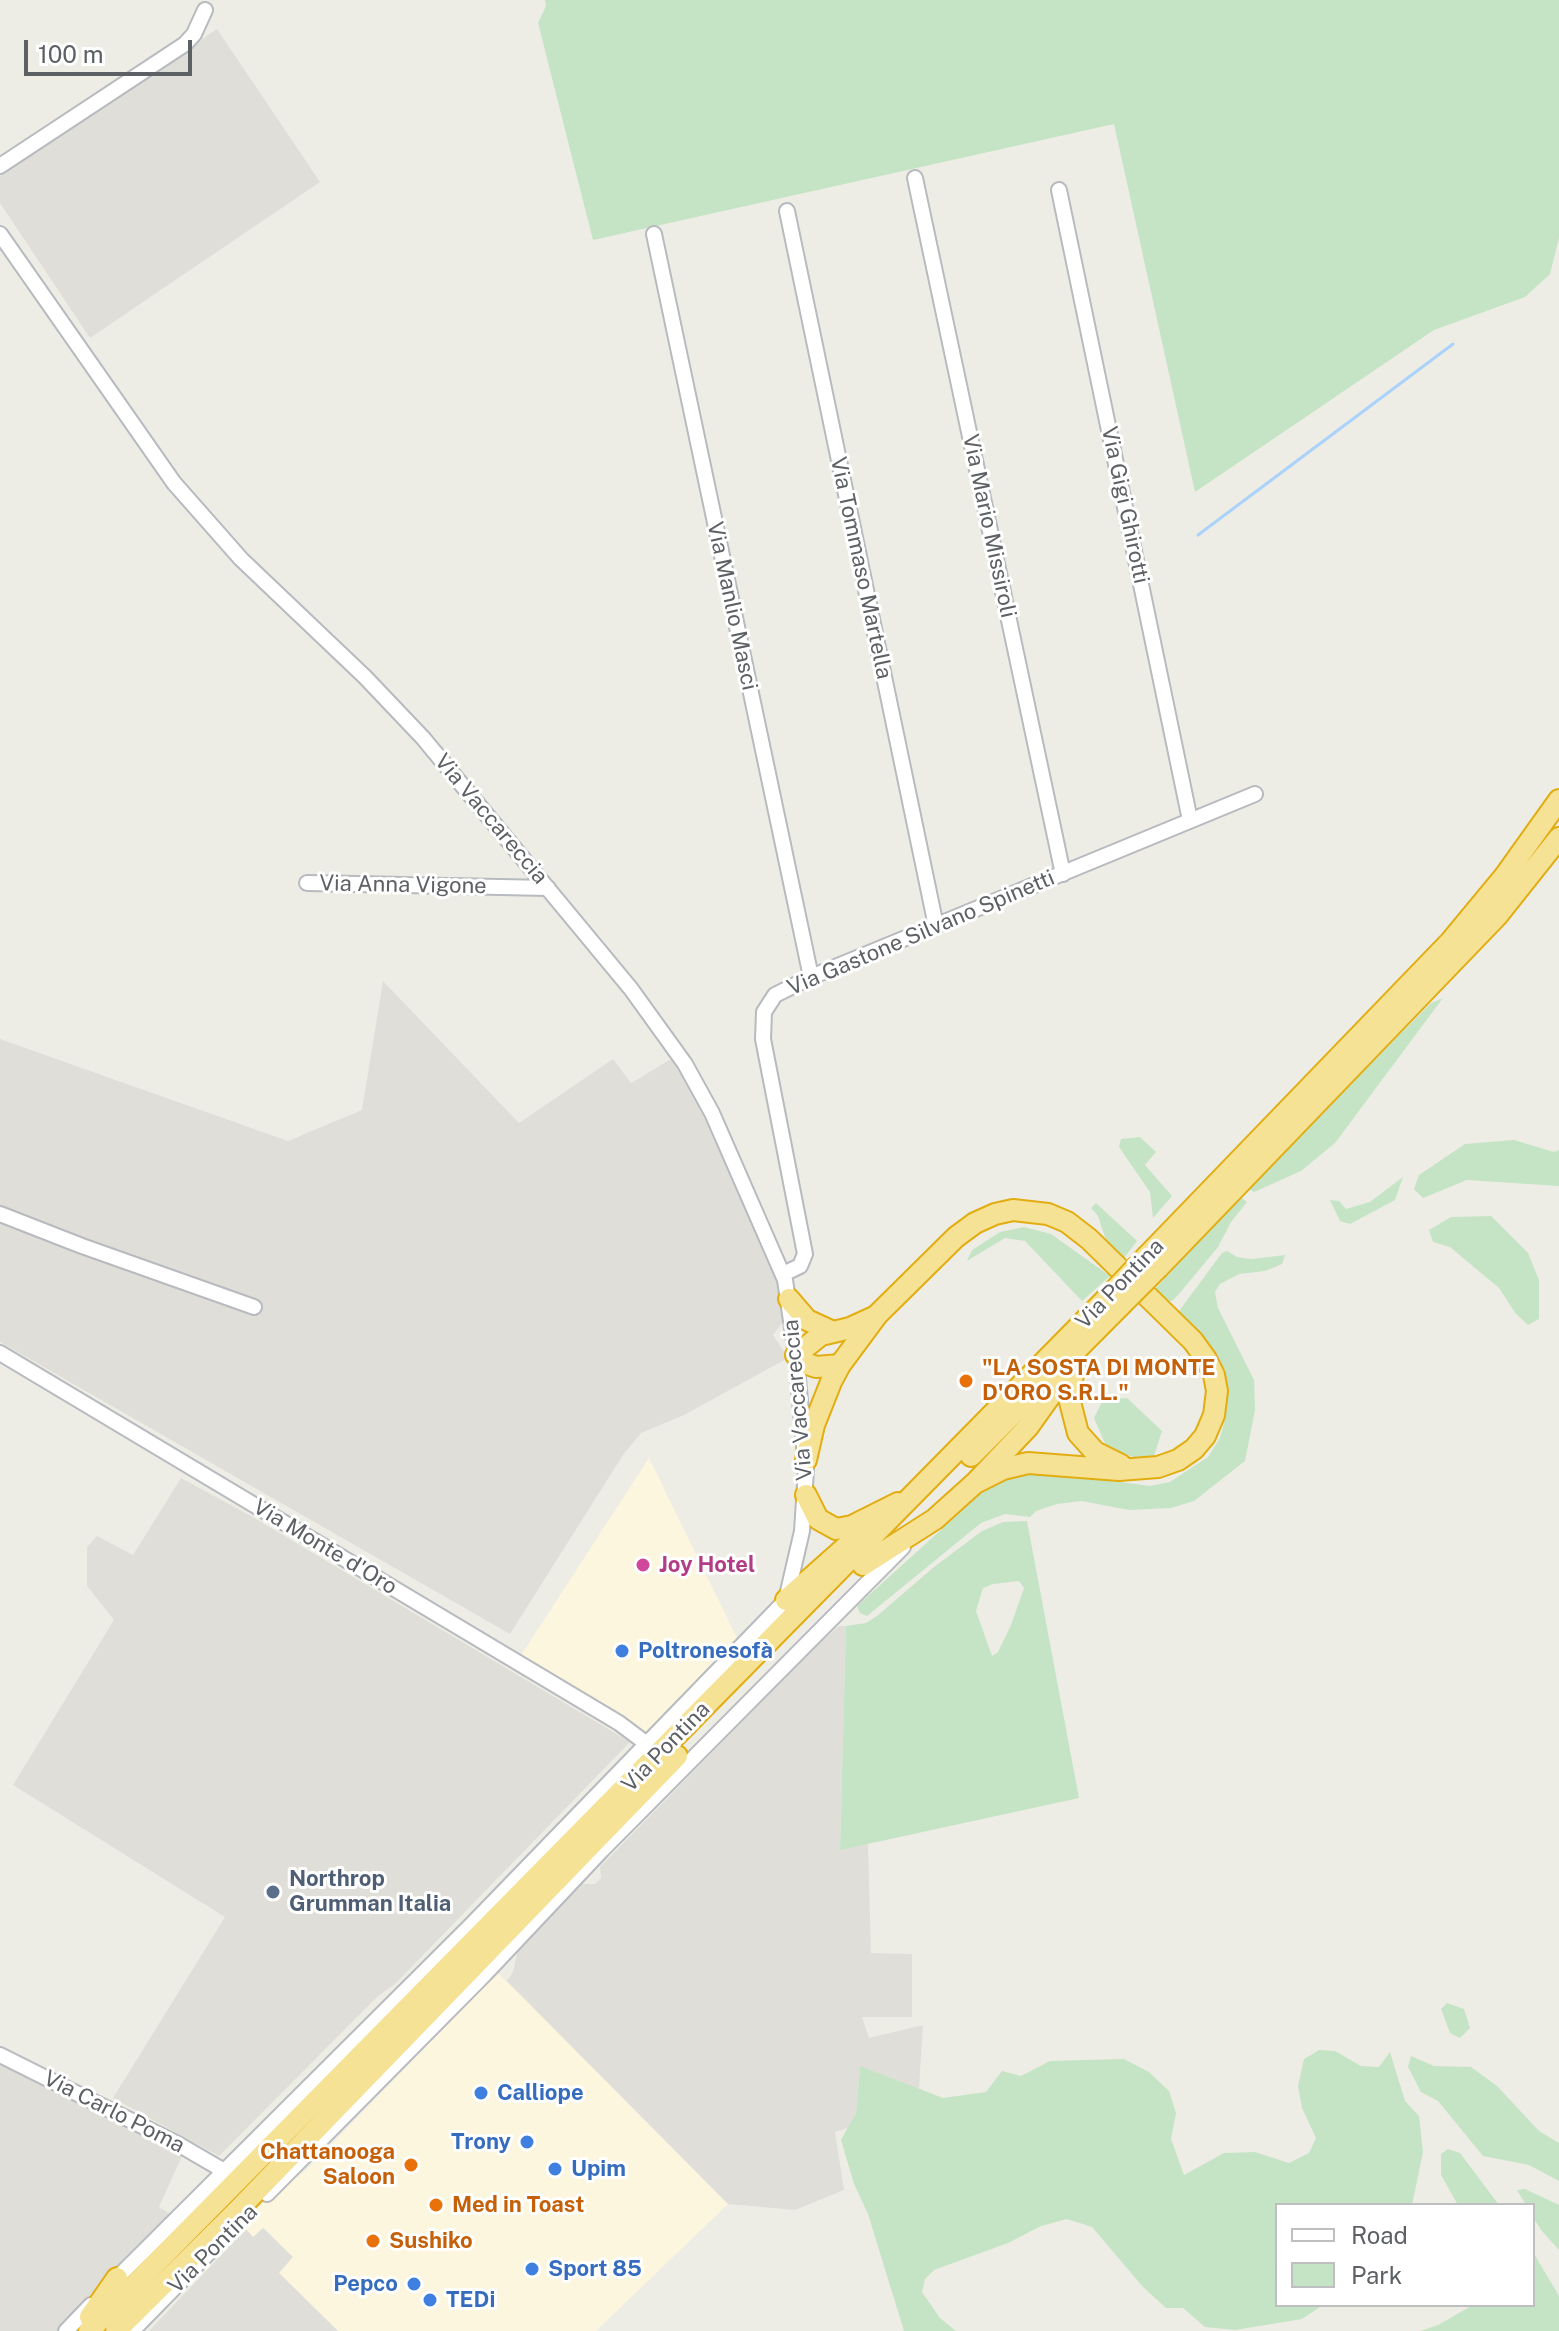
<!DOCTYPE html>
<html>
<head>
<meta charset="utf-8">
<style>
	body { margin:0 }
	#map { position:relative; width:1559px; height:2331px; overflow:hidden; background:#eeede5; font-family:"Public Sans",sans-serif }
	canvas { display:block }
	.legend { position:absolute; left:1275px; top:2203px; width:260px; height:104px; box-sizing:border-box; background:#fff; border:2px solid #bebfc1; margin:0; padding:10px 14px; list-style:none; font-size:24px; color:#5d6064 }
	.legend li { display:flex; align-items:center; gap:16px; height:40px }
	.legend b { width:40px; border:2px solid #bebfc1 }
	.scale { position:absolute; left:24px; top:40px; width:168px; height:36px; box-sizing:border-box; border:4px solid #5d6064; border-top:0; padding-left:10px; font-size:24px; line-height:28px; white-space:nowrap; color:#5d6064; -webkit-text-stroke:6px #fff; paint-order:stroke }
</style>
</head>
<body>
<div id="map">
<canvas width="1559" height="2331"></canvas>
<ul class="legend">
<li><b style="height:10px;background:#fff"></b>Road</li>
<li><b style="height:22px;background:#c4e4c5"></b>Park</li>
</ul>
<div class="scale">100 m</div>
</div>
<script>
const ctx = document.querySelector('canvas').getContext('2d');
ctx.lineJoin = 'round';
function fillPath(path, color) { ctx.fillStyle = color; ctx.fill(path, 'evenodd'); }
const toPath = rows => new Path2D(rows.map(r => 'M' + r).join(''));
function stroke(path, color, width, dash) { ctx.strokeStyle = color; ctx.lineWidth = width; ctx.lineCap = dash ? 'butt' : 'round'; ctx.setLineDash(dash || []); ctx.stroke(path); }
function write(font, color, halo, rows, align = 'center') {
  ctx.font = font + ' "Public Sans",sans-serif'; ctx.lineWidth = 6; ctx.setLineDash([]); ctx.textBaseline = 'middle'; ctx.strokeStyle = halo; ctx.fillStyle = color; for (const [text, x, y, turn = 0] of rows) {
    ctx.save(); ctx.translate(x, y); ctx.rotate((+turn || 0) * Math.PI / 180); ctx.textAlign = isNaN(turn) ? turn : align; if (halo) ctx.strokeText(text, 0, 0); ctx.fillText(text, 0, 0); ctx.restore();
  }
}
fillPath(toPath([
	[649,1458,737,1638,647,1733,520,1657],
	[498,1973,728,2204,596,2331,338,2331,279,2273,292,2257,264,2228,253,2237,242,2225,265,2200,306,2170]
]), '#fbf6dd');
fillPath(toPath([
	[217,29,320,182,90,338,0,203,0,176],
	[383,981,519,1123,613,1059,631,1083,671,1059,692,1091,774,1272,782,1296,782,1323,773,1335,788,1358,684,1415,641,1433,623,1455,510,1634,0,1342,0,1039,288,1141,362,1110],
	[181,1478,251,1516,630,1742,395,1984,378,1996,219,2156,113,2098,225,1917,13,1785,114,1620,87,1586,87,1547,97,1536,133,1555],
	[839,1626,846,1626,840,1849,868,1844,871,1953,912,1954,912,2017,862,2017,869,2038,923,2025,919,2089,860,2067,856,2113,848,2128,835,2132,844,2190,795,2210,728,2204,507,1981,513,1972,518,1949,582,1884,595,1884,601,1878,600,1867,817,1645],
	[0,2061,182,2156,159,2207,172,2215,57,2331,0,2331],
	[263,2228,293,2257,279,2273,338,2331,149,2331,246,2229,253,2237]
]), '#e0ded9');
fillPath(toPath([
	[545,0,1559,0,1559,238,1550,274,1525,297,1434,330,1195,492,1114,124,593,240,538,23,546,6],
	[1443,998,1335,1143,1301,1171,1254,1192,1247,1188,1431,1003],
	[1140,1137,1156,1152,1145,1165,1172,1196,1153,1218,1150,1192,1119,1147,1121,1139],
	[1514,1140,1554,1152,1559,1150,1559,1186,1467,1180,1423,1198,1414,1189,1419,1175,1465,1144],
	[1403,1177,1395,1200,1350,1224,1340,1221,1330,1200,1339,1201,1346,1209,1370,1202],
	[1239,1196,1247,1202,1231,1222,1218,1247,1179,1294,1172,1301,1160,1301,1149,1296],
	[1096,1203,1137,1241,1124,1258,1109,1249,1098,1216,1091,1208],
	[1491,1216,1528,1253,1539,1280,1539,1319,1528,1325,1516,1314,1499,1288,1450,1247,1433,1242,1429,1230,1451,1217],
	[1024,1227,1051,1234,1110,1276,1082,1301,1025,1241,1005,1238,967,1261,972,1250,1000,1232],
	[1227,1251,1237,1257,1251,1259,1285,1255,1282,1264,1265,1271,1239,1274,1220,1284,1215,1292,1218,1308,1254,1380,1255,1410,1245,1461,1194,1501,1171,1508,1129,1510,1082,1501,1057,1504,1036,1511,1030,1517,1005,1514,981,1523,867,1616,860,1613,857,1606,985,1490,1001,1481,1021,1474,1039,1471,1150,1486,1170,1482,1208,1457,1220,1438,1226,1415,1226,1398,1180,1320,1179,1311,1222,1253],
	[1127,1398,1162,1431,1154,1456,1139,1459,1107,1448,1094,1418,1103,1400],
	[1027,1521,1079,1798,840,1850,846,1626,866,1623,877,1616,934,1567,982,1531,1003,1522],
	[1019,1581,1024,1588,1011,1625,998,1652,992,1656,976,1611,983,1588,993,1584],
	[1447,2003,1464,2009,1470,2028,1460,2038,1450,2033,1441,2009],
	[1319,2050,1335,2051,1361,2066,1379,2067,1390,2052,1405,2101,1419,2116,1423,2152,1412,2205,1277,2205,1277,2305,1323,2305,1302,2319,1235,2330,1205,2327,1183,2308,1166,2308,1143,2287,1092,2227,1067,2219,1041,2226,1008,2243,934,2270,925,2279,922,2292,940,2318,956,2331,904,2331,868,2214,854,2184,841,2140,856,2113,860,2066,943,2098,986,2092,1002,2071,1021,2076,1050,2061,1124,2059,1149,2072,1169,2091,1176,2113,1171,2139,1184,2175,1224,2153,1255,2152,1289,2163,1309,2153,1316,2138,1302,2108,1298,2086,1304,2059],
	[1411,2056,1434,2066,1471,2067,1497,2086,1539,2131,1559,2143,1559,2181,1529,2165,1483,2156,1438,2101,1421,2092,1408,2067],
	[1448,2149,1460,2153,1499,2205,1458,2205,1441,2175,1441,2154],
	[1525,2189,1559,2205,1559,2250,1541,2230,1533,2217,1533,2205,1526,2205,1517,2190],
	[1533,2252,1559,2296,1559,2331,1420,2331,1438,2325,1473,2305,1533,2305]
]), '#c4e4c5');
stroke(toPath([
	[1198,535,1453,344]
]), '#abd2f9', 3);
const minor = toPath([
	[0,166,185,44,194,34,205,10],
	[915,178,1063,874],
	[1059,190,1190,820],
	[787,211,936,926],
	[0,234,174,483,241,559,365,677,423,738,631,989,685,1064,712,1113,785,1280,796,1355,806,1470,802,1531,786,1600,472,1924,111,2284],
	[654,234,811,977],
	[307,883,548,888],
	[0,1214,82,1246,254,1307],
	[783,1274,800,1266,805,1254,763,1039,764,1012,775,995,811,977,1255,794],
	[0,1353,619,1723,647,1744],
	[0,2055,178,2144,226,2172],
	[267,2194,485,1974,602,1850,903,1547],
	[66,2331,91,2305],
	[132,2331,227,2234]
]);
const highway = toPath([
	[1148,1255,1451,941,1504,877,1559,800],
	[1158,1268,1497,916,1559,838],
	[789,1299,807,1320,831,1331],
	[840,1365,816,1367,805,1363,796,1355,821,1335,850,1328,874,1317],
	[1074,1369,1069,1398,1078,1433,1095,1452,1121,1465],
	[971,1456,1121,1305],
	[806,1460,814,1425,831,1382,840,1365,877,1315,956,1237,975,1223,995,1214,1013,1210,1048,1214,1067,1222,1089,1239,1193,1341,1206,1359,1214,1375,1217,1391,1214,1415,1205,1436,1194,1449,1178,1460,1158,1467,1119,1470,1028,1463,1003,1469,975,1483],
	[806,1495,818,1519,836,1529,852,1526,898,1503],
	[863,1565,935,1519,975,1483,1028,1427,1068,1371],
	[786,1600,858,1536],
	[90,2317,117,2278],
	[89,2331,1109,1296],
	[116,2331,236,2212,677,1756]
]);
stroke(minor, '#b7babe', 18);
stroke(highway, '#e2ad11', 24);
stroke(minor, '#fff', 14);
stroke(highway, '#f5e295', 20);
const highwayBridge = toPath([
	[1109,1296,1148,1255],
	[1121,1305,1158,1268]
]);
stroke(highwayBridge, '#e2ad11', 24, []);
stroke(highwayBridge, '#f5e295', 20);
for (const [x, y, r, color] of [
	[966,1381,8,"#e8710a"],
	[643,1565,8,"#d1479c"],
	[622,1651,8,"#3f7fe0"],
	[273,1892,8,"#5c6f8a"],
	[481,2093,8,"#3f7fe0"],
	[527,2142,8,"#3f7fe0"],
	[411,2165,8,"#e8710a"],
	[555,2169,8,"#3f7fe0"],
	[436,2205,8,"#e8710a"],
	[373,2241,8,"#e8710a"],
	[532,2269,8,"#3f7fe0"],
	[414,2284,8,"#3f7fe0"],
	[430,2300,8,"#3f7fe0"]
]) { const dot = new Path2D(); dot.arc(x, y, r, 0, 2 * Math.PI); ctx.fillStyle = color; ctx.fill(dot); stroke(dot, '#fff', 3); }
write('22px', '#5d6064', '#fff', [
	["Via Gigi Ghirotti",1125,505,78],
	["Via Mario Missiroli",989,526,78],
	["Via Tommaso Martella",861,568,78],
	["Via Manlio Masci",732,606,78],
	["Via Vaccareccia",491,819,50],
	["Via Anna Vigone",403,885,1],
	["Via Gastone Silvano Spinetti",921,933,-23],
	["Via Pontina",1120,1284,-46],
	["Via Vaccareccia",798,1400,-95],
	["Via Monte d'Oro",325,1547,31],
	["Via Pontina",666,1747,-46],
	["Via Carlo Poma",114,2112,27],
	["Via Pontina",213,2249,-45]
]);
write('bold 22px', '#c56008', '#fff', [
	["\"LA SOSTA DI MONTE",982,1368],
	["D'ORO S.R.L.\"",982,1393],
	["Chattanooga",395,2152,"right"],
	["Saloon",395,2177,"right"],
	["Med in Toast",452,2205],
	["Sushiko",389,2241]
], 'left');
write('bold 22px', '#b23c85', '#fff', [
	["Joy Hotel",659,1565]
], 'left');
write('bold 22px', '#366cbe', '#fff', [
	["Poltronesofà",638,1651],
	["Calliope",497,2093],
	["Trony",511,2142,"right"],
	["Upim",571,2169],
	["Sport 85",548,2269],
	["Pepco",398,2284,"right"],
	["TEDi",446,2300]
], 'left');
write('bold 22px', '#4e5e75', '#fff', [
	["Northrop",289,1879],
	["Grumman Italia",289,1904]
], 'left');
</script>
</body>
</html>
